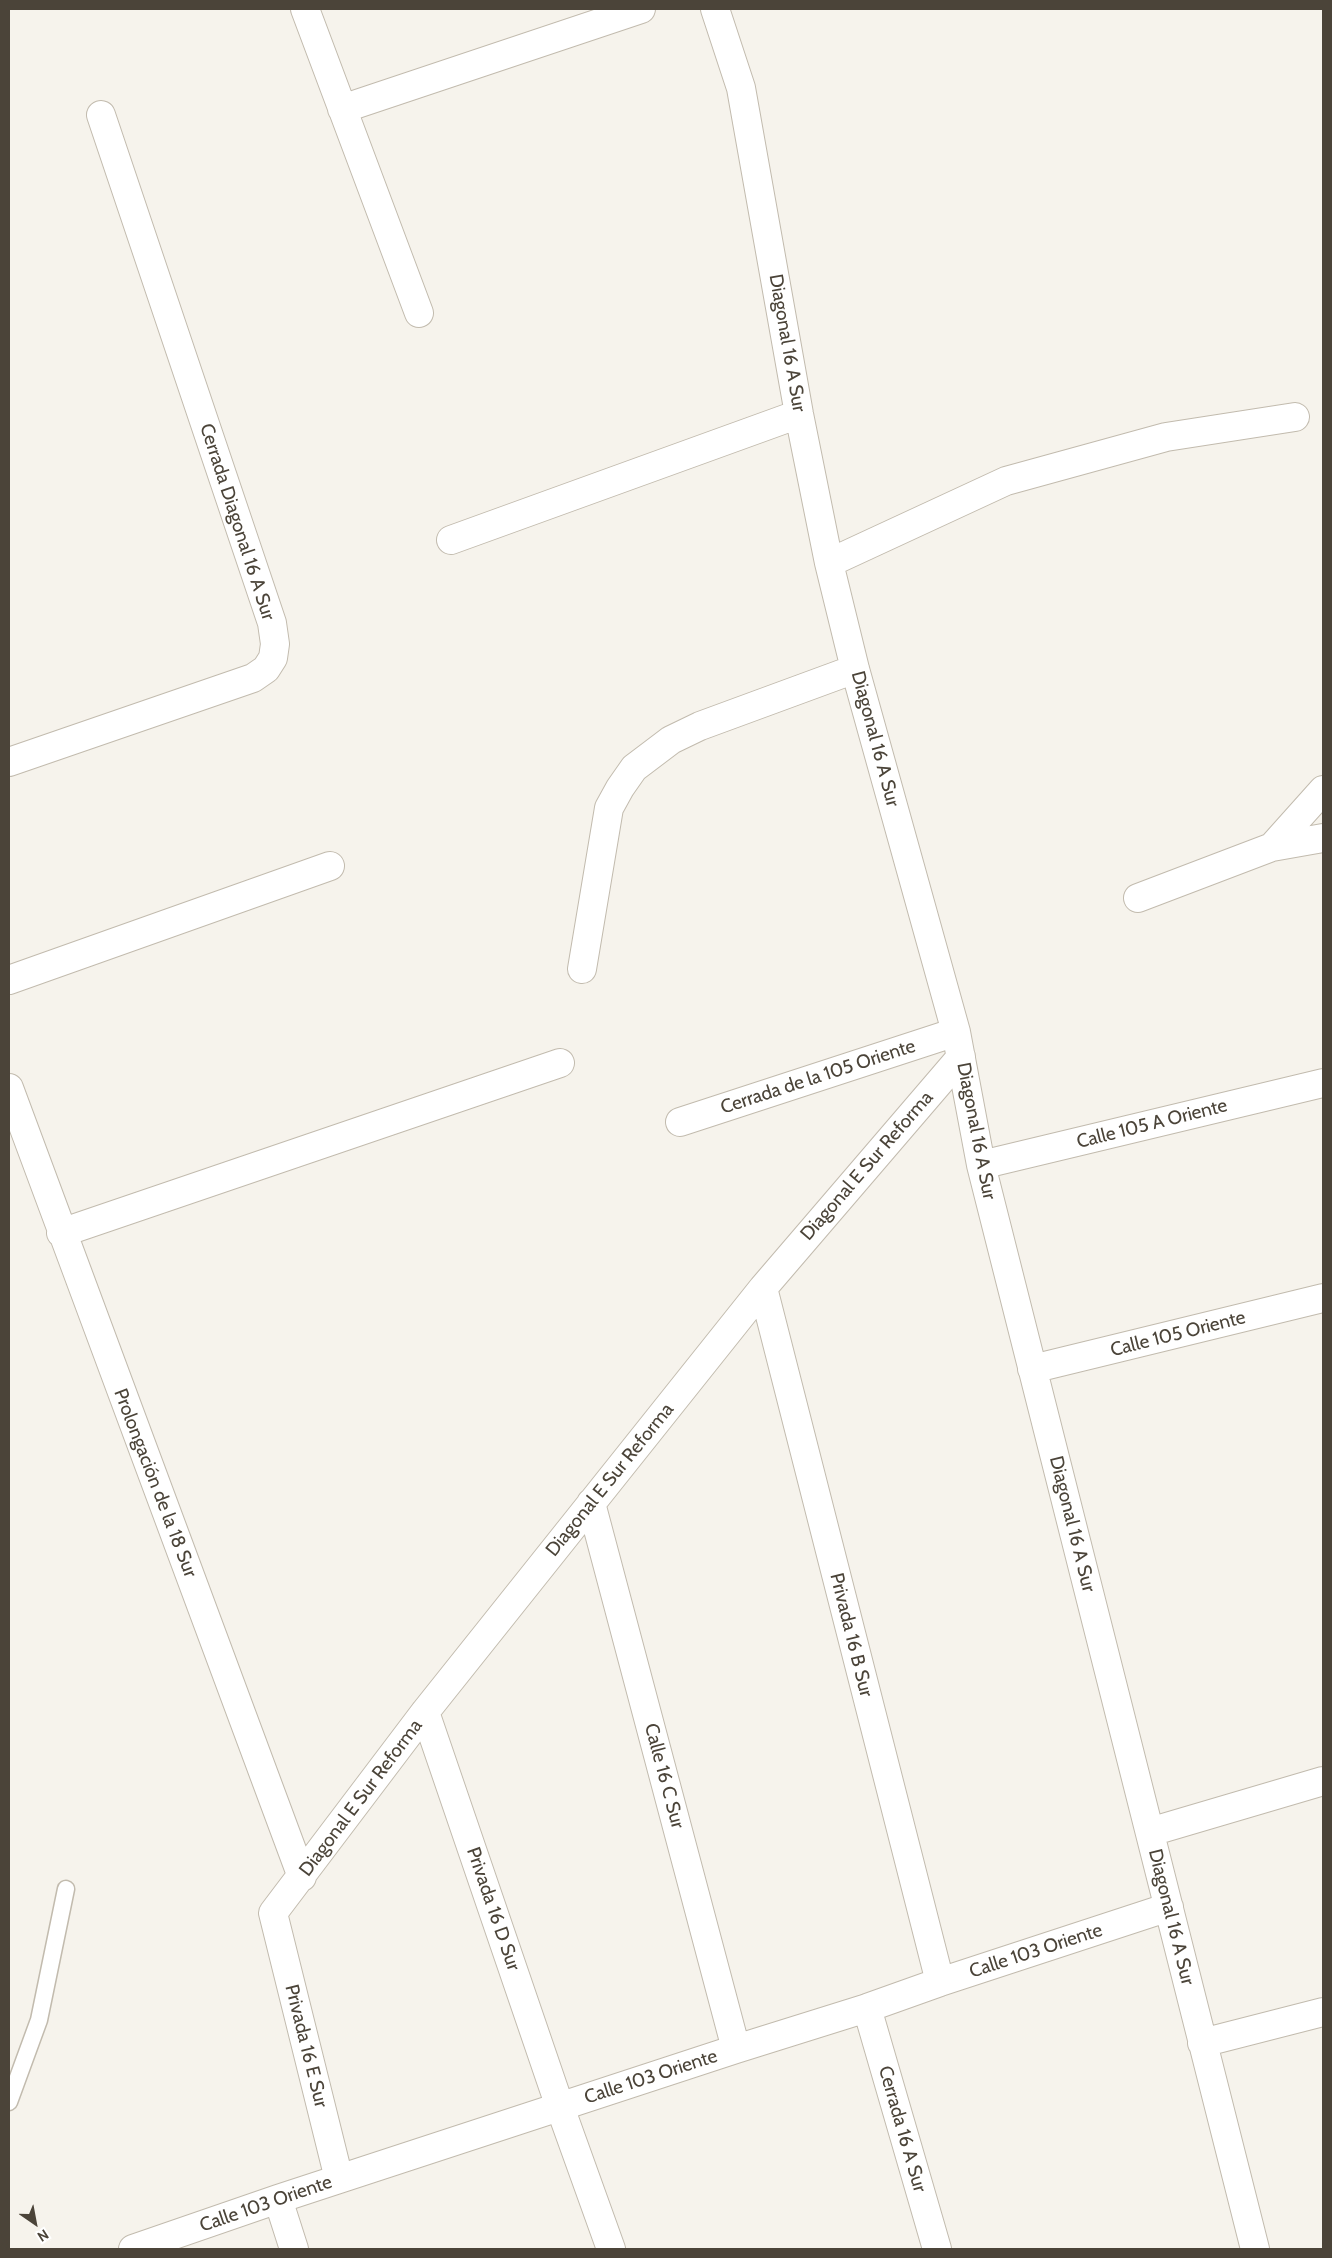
<!DOCTYPE html>
<html>
<head>
<meta charset="utf-8">
<style>
	body { margin:0 }
	#map { position:relative; width:1332px; height:2258px; overflow:hidden; background:#f6f3ec; font-family:Cabin,sans-serif }
	canvas { display:block }
	.frame { position:absolute; inset:0; border:10px solid #4b4439; pointer-events:none }
	.north { position:absolute; left:10px; top:2198px; width:50px; height:50px; -webkit-text-stroke:4px #fff; paint-order:stroke; rotate:147deg; font-size:14px; font-weight:700; line-height:20px; text-align:center; color:#4b4439 }
	.north::after { content:''; display:block; margin:auto; width:18px; height:22px; background:#4b4439; clip-path:polygon(50% 0,100% 100%,50% 72%,0 100%) }
</style>
</head>
<body>
<div id="map">
<canvas width="1332" height="2258"></canvas>
<div class="frame"></div>
<div class="north">N</div>
</div>
<script>
const ctx = document.querySelector('canvas').getContext('2d');
ctx.lineJoin = 'round';
const toPath = rows => new Path2D(rows.map(r => 'M' + r).join(''));
function stroke(path, color, width, dash) { ctx.strokeStyle = color; ctx.lineWidth = width; ctx.lineCap = dash ? 'butt' : 'round'; ctx.setLineDash(dash || []); ctx.stroke(path); }
function write(font, color, halo, rows, align = 'center') {
  ctx.font = font + ' Cabin,sans-serif'; ctx.lineWidth = 4; ctx.setLineDash([]); ctx.textBaseline = 'middle'; ctx.strokeStyle = halo; ctx.fillStyle = color; for (const [text, x, y, turn = 0] of rows) {
    ctx.save(); ctx.translate(x, y); ctx.rotate((+turn || 0) * Math.PI / 180); ctx.textAlign = isNaN(turn) ? turn : align; if (halo) ctx.strokeText(text, 0, 0); ctx.fillText(text, 0, 0); ctx.restore();
  }
}
const lane = toPath([
	[9,2102,39,2020,66,1889]
]);
const street = toPath([
	[305,9,419,313],
	[715,9,741,88,799,414,829,563,855,669,956,1032,981,1165,1255,2249],
	[342,109,641,9],
	[451,540,799,414],
	[829,563,1006,481,1166,437,1295,417],
	[9,762,253,678,266,669,273,658,275,644,272,623,101,115],
	[1272,847,1323,790],
	[1138,898,1272,847,1323,838],
	[582,969,609,808,620,788,634,768,671,740,700,726,855,669],
	[9,980,330,866],
	[9,1088,302,1877],
	[680,1122,956,1032],
	[981,1165,1323,1083],
	[61,1233,560,1063],
	[763,1288,940,1982],
	[1032,1369,1323,1298],
	[591,1503,736,2049],
	[425,1712,560,2107,611,2249],
	[1150,1832,1323,1781],
	[867,2008,937,2249],
	[1202,2043,1323,2012],
	[339,2179,273,1913,425,1712,763,1288,961,1057],
	[278,2199,294,2249],
	[133,2249,278,2199,736,2049,867,2008,940,1982,1169,1907]
]);
stroke(lane, '#c2bbae', 19);
stroke(street, '#c2bbae', 30);
stroke(lane, '#fff', 16);
stroke(street, '#fff', 28);
write('19px', '#4b4439', '#fff', [
	["Diagonal 16 A Sur",787,343,80],
	["Cerrada Diagonal 16 A Sur",237,522,72],
	["Diagonal 16 A Sur",875,739,75],
	["Cerrada de la 105 Oriente",818,1077,-18],
	["Calle 105 A Oriente",1152,1124,-14],
	["Diagonal 16 A Sur",976,1131,79],
	["Diagonal E Sur Reforma",867,1166,-49],
	["Calle 105 Oriente",1178,1334,-14],
	["Diagonal E Sur Reforma",610,1480,-51],
	["Prolongación de la 18 Sur",155,1483,69],
	["Diagonal 16 A Sur",1072,1524,76],
	["Privada 16 B Sur",851,1635,76],
	["Calle 16 C Sur",664,1776,75],
	["Diagonal E Sur Reforma",361,1798,-53],
	["Privada 16 D Sur",493,1909,71],
	["Diagonal 16 A Sur",1171,1917,76],
	["Calle 103 Oriente",1036,1951,-18],
	["Privada 16 E Sur",306,2046,76],
	["Calle 103 Oriente",651,2077,-18],
	["Cerrada 16 A Sur",902,2129,74],
	["Calle 103 Oriente",266,2204,-19]
]);
</script>
</body>
</html>
